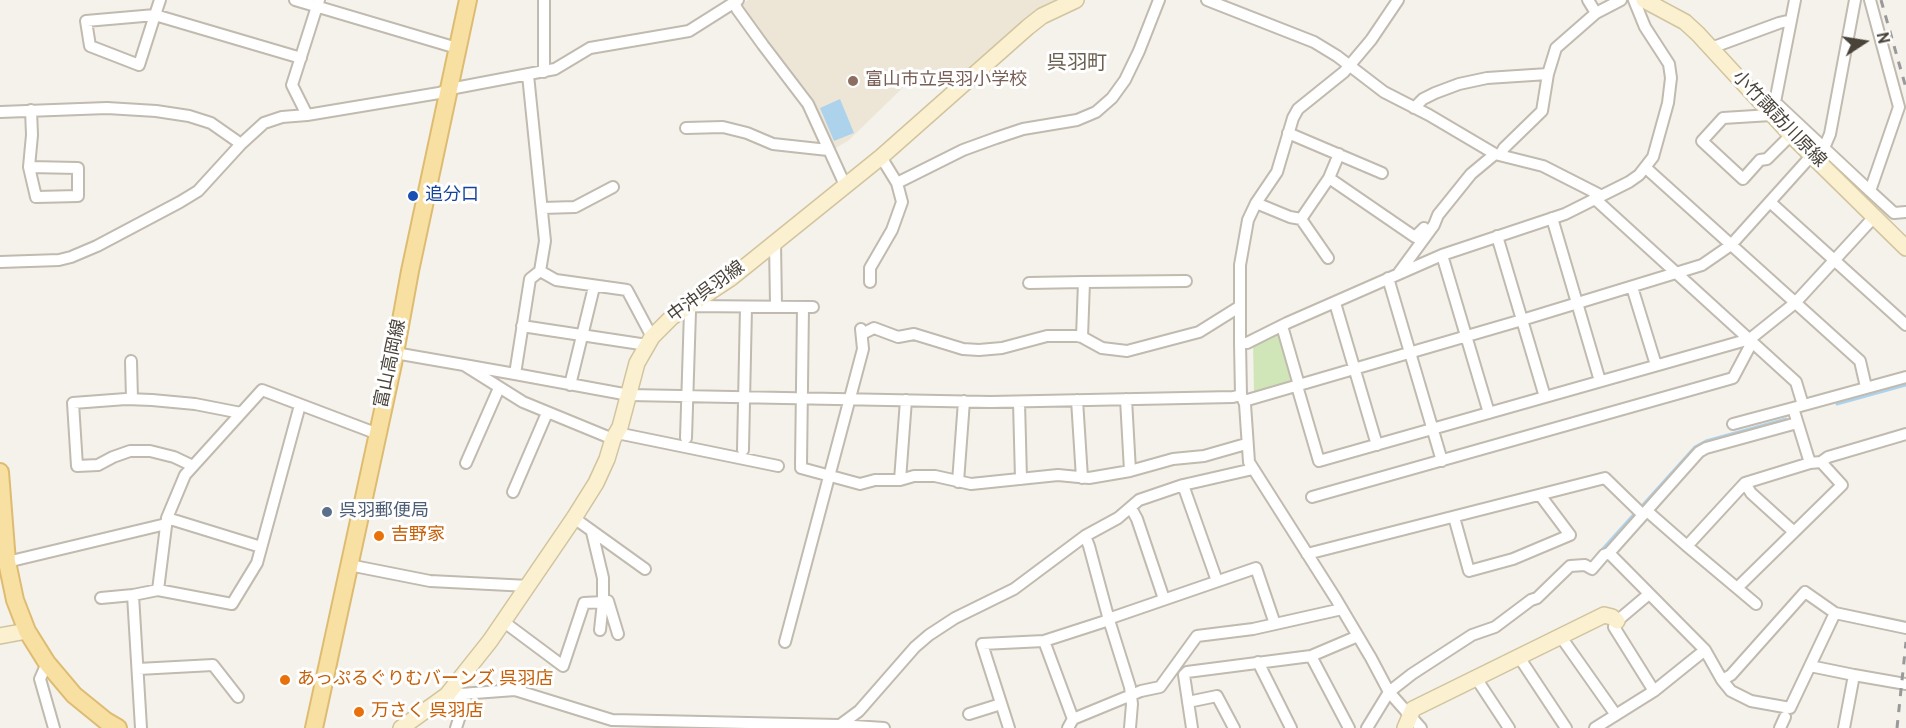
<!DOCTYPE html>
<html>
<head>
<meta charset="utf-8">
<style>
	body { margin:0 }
	#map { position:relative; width:1906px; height:728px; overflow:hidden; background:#f5f2ec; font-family:Overpass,sans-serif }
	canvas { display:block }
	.north { position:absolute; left:1834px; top:12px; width:60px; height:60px; -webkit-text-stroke:4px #fff; paint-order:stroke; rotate:78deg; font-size:16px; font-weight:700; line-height:24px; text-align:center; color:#49433a }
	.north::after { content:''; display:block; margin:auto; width:21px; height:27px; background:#49433a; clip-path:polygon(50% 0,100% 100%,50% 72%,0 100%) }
</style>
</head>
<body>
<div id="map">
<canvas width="1906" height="728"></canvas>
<div class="north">N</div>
</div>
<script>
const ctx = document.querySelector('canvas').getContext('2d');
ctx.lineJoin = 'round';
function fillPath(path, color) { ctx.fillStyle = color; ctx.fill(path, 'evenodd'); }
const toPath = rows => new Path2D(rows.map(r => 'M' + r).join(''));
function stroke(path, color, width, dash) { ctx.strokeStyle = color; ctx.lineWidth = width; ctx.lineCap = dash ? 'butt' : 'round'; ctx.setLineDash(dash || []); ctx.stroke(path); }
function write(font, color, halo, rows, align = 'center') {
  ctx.font = font + ' Overpass,"Noto Sans JP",sans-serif'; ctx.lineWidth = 6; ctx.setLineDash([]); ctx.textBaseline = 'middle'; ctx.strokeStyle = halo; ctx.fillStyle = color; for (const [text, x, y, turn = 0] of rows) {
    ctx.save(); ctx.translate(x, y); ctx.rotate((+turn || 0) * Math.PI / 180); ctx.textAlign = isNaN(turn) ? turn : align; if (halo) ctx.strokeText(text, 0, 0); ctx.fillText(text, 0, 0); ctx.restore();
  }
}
fillPath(toPath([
	[748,0,1067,0,953,89,939,73,922,69,848,141,832,150,741,9,741,5]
]), '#ede6d7');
fillPath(toPath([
	[1280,332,1294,379,1292,383,1254,394,1253,343]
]), '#d1e6b8');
fillPath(toPath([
	[840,99,854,133,834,141,820,108]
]), '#add2ec');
stroke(toPath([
	[1837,404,1906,385],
	[1641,507,1695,447,1706,441,1786,419],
	[1600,552,1636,512]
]), '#add2ec', 3);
const street = toPath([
	[160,0,155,15,139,65,90,46,86,21,155,15,301,58],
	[295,0,457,48],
	[1207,0,1314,42,1337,56,1384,92,1429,115,1495,154,1543,166,1600,195],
	[1398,0,1371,40,1344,72,1298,109,1293,118,1277,172,1256,203,1248,220,1240,265,1240,343,1241,395,1245,404,1249,462,1336,599,1371,658,1389,692,1421,728],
	[1588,0,1596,13],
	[1795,0,1775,102,1870,191,1899,107,1870,0],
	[735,3,737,9,763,45,808,104,845,185],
	[1711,48,1779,23,1791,20],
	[544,72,544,0],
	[1414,108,1423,99,1435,93,1459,84,1487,78,1548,74],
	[0,112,107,108,156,111,189,116,211,123,241,144],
	[307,115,292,85,319,0],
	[1771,115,1723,118,1702,141,1743,179,1760,160,1767,159,1791,135],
	[686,128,723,127,747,133,773,144,828,150],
	[1288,133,1382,173],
	[1824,148,1830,134,1855,0],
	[1500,155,1504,148,1542,111,1548,74,1556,48,1596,13,1621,0],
	[29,167,78,168,78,196,36,197,29,167,32,135,31,110],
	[1646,168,1860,361,1866,387],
	[1329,178,1415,237,1424,228],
	[897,183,963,150,996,138,1023,129,1077,120,1096,112,1112,98,1125,80,1139,51,1159,0],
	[1870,191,1894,213,1906,212],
	[1594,198,1796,382,1803,405],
	[1770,202,1906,325],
	[1256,203,1290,217,1301,219,1329,178,1339,154],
	[542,208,575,207,613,187],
	[1552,218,1600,381],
	[1301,219,1328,258],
	[1497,236,1545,397],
	[775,242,776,306],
	[1442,255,1489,413],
	[0,262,59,260,71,257,97,246,180,202,198,191,241,144,264,123,282,117,307,115,439,93,455,88,555,69,590,48,689,31,738,0],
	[540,271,556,280,627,290,652,337],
	[1398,274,1434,225,1438,215,1471,174,1495,154],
	[1388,278,1442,461],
	[870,282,870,268,892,230,902,202,897,183,881,157],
	[1029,283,1084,282],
	[1632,287,1656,365],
	[1335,303,1377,445],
	[522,326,647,345],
	[1282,326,1299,385],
	[862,334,874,328,898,337,914,334,963,349,979,350,1002,348,1047,336,1077,336,1082,337,1102,348,1127,351,1199,332,1239,307],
	[1082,337,1084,282,1186,281],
	[1240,343,1247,343,1287,323,1442,255,1565,214,1629,182,1639,175,1653,157,1668,103,1671,78,1669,64,1645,27,1634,0],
	[395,353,464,365,523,402,613,439],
	[131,361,132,399],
	[464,365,515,374,530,279,540,271,545,241,528,75],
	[515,374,629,395,991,402,1233,397,1241,395],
	[570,385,594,287],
	[1297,386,1319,461,1750,339,1795,303,1874,217],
	[1126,399,1130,471],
	[1077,400,1082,478],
	[1244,401,1522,320,1702,265,1731,245,1821,145],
	[1019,402,1021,479],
	[1733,424,1793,408],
	[617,433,778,466],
	[686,438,690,311,688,306,813,307],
	[743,450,746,307],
	[1821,462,1828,457,1906,434],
	[466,463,499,388],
	[1810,463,1793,408,1906,377],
	[801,465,803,307],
	[193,466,174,457,150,451,130,451,113,457,98,465,77,466,73,403,126,399,152,400,195,404,241,413],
	[801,468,860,484,875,480,900,480,914,476,935,476,971,484,1058,475,1089,478,1130,471,1173,459,1204,456,1246,444],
	[900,480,906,400],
	[958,482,964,401],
	[1745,483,1751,493,1794,532],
	[1183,485,1217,581],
	[513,492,547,413],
	[1312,497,1733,378,1750,346,1750,339],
	[1131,508,1137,519,1164,599],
	[1647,511,1687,546,1737,588,1842,485,1821,462,1810,463,1745,483,1687,546],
	[1454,517,1469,571,1513,559,1570,535,1540,495],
	[167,518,261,547],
	[574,518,645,569],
	[592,532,603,578,603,602,608,601,618,634],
	[1085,536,1089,546,1109,620,1130,687,1132,704,1130,728],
	[1609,553,1705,650],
	[1307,554,1605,478,1643,515],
	[7,562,166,524],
	[349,565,430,581,529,586],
	[1737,588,1756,604],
	[158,590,167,518,185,475,262,390,378,434],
	[1649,594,1617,621,1614,627,1654,691],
	[133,595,141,728],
	[101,598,133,595,158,590,232,604,257,563,300,405],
	[1108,619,1256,568,1275,624],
	[504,622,563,666,584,603,603,602,600,630],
	[1561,637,1616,715],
	[1044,641,1073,719],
	[785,642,863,349,861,329],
	[1311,656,1349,728],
	[1519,657,1566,728],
	[1258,662,1291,728],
	[47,663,40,679,54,728],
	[1810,666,1854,675],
	[138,669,213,665,238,697],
	[1476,678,1509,728],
	[1722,680,1731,675,1805,592,1835,613],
	[447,695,515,690,612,720,839,725,884,728],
	[1188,702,1217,696,1234,728],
	[969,714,1001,704],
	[456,728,467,694],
	[836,728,859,711,915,647,929,635,955,618,1014,589,1085,536,1118,518,1139,500,1183,485,1253,469],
	[1009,728,982,644,1044,641,1109,620],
	[1068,728,1073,719,1141,691,1160,687,1197,636,1253,629,1342,609],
	[1192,728,1184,675,1187,672,1311,656,1358,636],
	[1367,728,1389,692,1412,674,1472,635,1495,627,1531,600,1537,598,1570,566,1585,565,1592,569,1604,555,1609,553,1699,452,1706,448,1797,423],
	[1595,728,1654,691,1705,650,1722,680,1731,691,1751,701,1790,708,1835,613,1906,628],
	[1780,728,1785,717],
	[1844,728,1854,675,1906,684]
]);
const secondary = toPath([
	[1644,0,1685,22,1698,34,1791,135,1906,248],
	[0,636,27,631],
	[401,728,447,695,490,641,574,518,596,483,607,459,613,439,620,427,637,363,652,337,672,317,731,278,881,157,1028,27,1042,16,1076,0],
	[1405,728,1413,709,1604,615,1612,617,1617,621]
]);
const primary = toPath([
	[0,472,7,562,15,600,27,631,47,663,74,695,106,721,118,728],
	[314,728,393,364,410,271,468,0]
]);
stroke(street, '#c0baaf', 14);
stroke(secondary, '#d1c49e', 18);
stroke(primary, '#ddbc72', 20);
stroke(street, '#fff', 10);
stroke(secondary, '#fbf0cf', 15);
stroke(primary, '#f8dfa2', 16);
stroke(toPath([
	[1881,0,1906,88],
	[1897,728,1906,642]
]), '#999', 3, [8, 8]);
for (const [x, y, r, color] of [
	[853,81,6,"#8d6e63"],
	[413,196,6,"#1a4fb4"],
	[327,512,6,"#5c6f8a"],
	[379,536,6,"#e8710a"],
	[285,680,6,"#e8710a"],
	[359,712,6,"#e8710a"]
]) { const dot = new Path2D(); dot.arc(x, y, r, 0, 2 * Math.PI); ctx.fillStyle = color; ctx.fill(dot); stroke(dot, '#fff', 2); }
write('18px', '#785e54', '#fff', [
	["富山市立呉羽小学校",865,81]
], 'left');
write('18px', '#49433a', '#fff', [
	["小竹諏訪川原線",1778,120,46],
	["中沖呉羽線",707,293,-36],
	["富山高岡線",392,364,-78]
]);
write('18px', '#164399', '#fff', [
	["追分口",425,196]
], 'left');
write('18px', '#4e5e75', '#fff', [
	["呉羽郵便局",339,512]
], 'left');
write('18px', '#c56008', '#fff', [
	["吉野家",391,536],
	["あっぷるぐりむバーンズ 呉羽店",297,680],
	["万さく 呉羽店",371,712]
], 'left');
write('20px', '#6b6151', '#fff', [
	["呉羽町",1077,65]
]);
</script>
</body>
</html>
